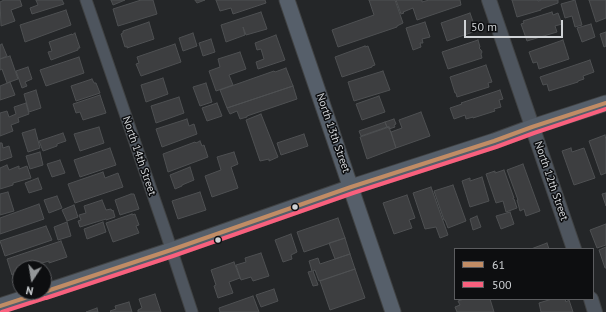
<!DOCTYPE html>
<html>
<head>
<meta charset="utf-8">
<style>
	body { margin:0 }
	#map { position:relative; width:606px; height:312px; overflow:hidden; background:#242628; font-family:"PT Sans",sans-serif }
	canvas { display:block }
	.legend { position:absolute; left:454px; top:248px; width:140px; height:52px; box-sizing:border-box; background:#0d0e10; border:1px solid #5b5c5f; margin:0; padding:5px 7px; list-style:none; font-size:12px; color:#cfd2d5 }
	.legend li { display:flex; align-items:center; gap:8px; height:20px }
	.legend b { width:20px; border:1px solid #5b5c5f }
	.north { position:absolute; left:12px; top:260px; width:40px; height:40px; box-sizing:border-box; background:#0d0e10; border:1px solid #5b5c5f; border-radius:50%; rotate:192deg; font-size:11px; font-weight:700; line-height:16px; text-align:center; color:#cfd2d5 }
	.north::after { content:''; display:block; margin:auto; width:14px; height:18px; background:#939698; clip-path:polygon(50% 0,100% 100%,50% 72%,0 100%) }
	.scale { position:absolute; left:464px; top:20px; width:99px; height:18px; box-sizing:border-box; border:2px solid #cfd2d5; border-top:0; padding-left:5px; font-size:12px; line-height:14px; white-space:nowrap; color:#cfd2d5; -webkit-text-stroke:3px #0d0e10; paint-order:stroke }
</style>
</head>
<body>
<div id="map">
<canvas width="606" height="312"></canvas>
<ul class="legend">
<li><b style="height:5px;background:#c18c65"></b>61</li>
<li><b style="height:5px;background:#f8607d"></b>500</li>
</ul>
<div class="north">N</div>
<div class="scale">50 m</div>
</div>
<script>
const ctx = document.querySelector('canvas').getContext('2d');
ctx.lineJoin = 'round';
function fillPath(path, color) { ctx.fillStyle = color; ctx.fill(path, 'evenodd'); }
const toPath = rows => new Path2D(rows.map(r => 'M' + r).join(''));
function stroke(path, color, width, dash) { ctx.strokeStyle = color; ctx.lineWidth = width; ctx.lineCap = dash ? 'butt' : 'round'; ctx.setLineDash(dash || []); ctx.stroke(path); }
function write(font, color, halo, rows, align = 'center') {
  ctx.font = font + ' "PT Sans",sans-serif'; ctx.lineWidth = 3; ctx.setLineDash([]); ctx.textBaseline = 'middle'; ctx.strokeStyle = halo; ctx.fillStyle = color; for (const [text, x, y, turn = 0] of rows) {
    ctx.save(); ctx.translate(x, y); ctx.rotate((+turn || 0) * Math.PI / 180); ctx.textAlign = isNaN(turn) ? turn : align; if (halo) ctx.strokeText(text, 0, 0); ctx.fillText(text, 0, 0); ctx.restore();
  }
}
const building = toPath([
	[4,0,20,0,22,6,11,10,15,21,1,26,0,2,4,0],
	[36,0,62,0,64,4,32,14,30,8,38,5,36,0],
	[111,0,125,0,113,5,111,0],
	[141,0,153,0,157,14,118,26,113,9,141,0],
	[195,0,205,0,197,3,195,0],
	[216,0,265,0,266,3,233,14,231,8,220,11,216,0],
	[369,0,395,0,403,23,397,26,397,27,338,47,332,30,374,15,369,0],
	[396,0,422,0,422,2,429,0,460,0,461,5,417,20,413,8,403,12,404,13,401,14,396,0],
	[512,0,538,0,538,1,542,0,558,0,558,3,541,9,541,10,517,17,512,0],
	[575,0,582,25,575,27,572,16,565,18,561,4,575,0],
	[589,0,606,0,606,18,596,22,589,0],
	[66,10,71,25,25,42,20,25,66,10],
	[261,12,267,29,246,35,243,27,245,35,226,42,221,25,261,12],
	[552,12,553,15,558,13,562,24,555,26,557,32,527,41,521,24,524,23,523,21,552,12],
	[470,13,476,30,473,31,473,32,447,41,441,23,470,13],
	[149,22,154,39,127,48,127,46,125,47,121,34,123,33,123,31,149,22],
	[425,22,430,37,422,39,423,43,420,43,421,47,413,50,406,28,425,22],
	[591,24,595,37,582,42,577,28,591,24],
	[606,32,606,46,604,47,600,34,606,32],
	[75,33,80,48,78,48,78,50,51,60,48,52,52,51,49,42,72,34,72,35,75,33],
	[193,33,197,46,183,51,179,38,193,33],
	[276,35,285,60,258,69,256,62,264,59,261,49,257,50,255,43,276,35],
	[211,39,215,52,203,56,199,43,211,39],
	[478,40,480,47,479,48,481,50,482,52,481,54,482,58,448,69,442,52,478,40],
	[563,40,569,59,539,69,537,62,533,63,529,52,563,40],
	[2,44,7,56,0,59,0,45,2,44],
	[175,44,181,62,141,76,136,64,139,63,137,57,175,44],
	[365,46,365,47,368,46,375,65,372,66,372,67,342,77,335,57,365,46],
	[240,52,246,69,229,75,233,85,216,91,209,71,220,67,218,59,240,52],
	[10,56,18,79,7,83,2,69,0,70,0,59,10,56],
	[79,57,84,73,46,86,40,70,79,57],
	[590,60,594,72,583,76,584,79,578,81,578,82,549,91,547,84,543,85,540,77,590,60],
	[486,65,492,82,488,83,489,87,457,97,456,93,455,93,450,77,486,65],
	[28,67,32,79,25,82,27,86,22,88,16,71,28,67],
	[286,68,293,86,227,108,220,90,274,71,275,72,286,68],
	[383,71,390,90,354,101,348,82,383,71],
	[163,78,168,94,146,102,141,85,163,78],
	[92,79,94,83,96,83,100,93,76,101,71,86,92,79],
	[10,82,15,95,0,100,0,86,10,82],
	[206,83,212,102,200,106,193,87,206,83],
	[293,86,297,99,247,116,247,117,240,119,237,111,230,114,227,108,293,86],
	[36,90,41,108,29,112,24,94,36,90],
	[500,90,503,99,499,100,501,107,494,109,495,111,473,118,473,117,466,119,465,115,454,119,450,108,462,104,461,103,500,90],
	[100,95,106,113,83,120,80,112,76,113,73,104,100,95],
	[379,96,385,112,362,120,356,104,379,96],
	[179,97,184,113,156,123,151,106,179,97],
	[26,103,29,114,18,118,19,122,11,125,13,131,0,136,0,113,7,111,9,117,16,114,14,107,26,103],
	[217,103,222,116,207,121,202,108,217,103],
	[421,112,430,136,396,148,391,132,402,128,399,120,421,112],
	[261,114,278,157,269,161,269,159,260,161,246,120,261,114],
	[187,119,189,126,194,124,197,134,162,147,156,129,187,119],
	[394,119,396,124,394,125,395,127,389,129,389,127,387,127,385,122,394,119],
	[385,122,387,127,361,136,359,131,385,122],
	[99,127,104,143,80,151,74,134,99,127],
	[389,127,396,148,367,159,360,137,389,127],
	[35,129,40,148,28,152,22,133,35,129],
	[63,133,66,141,57,144,57,146,43,151,39,141,63,133],
	[304,134,308,146,281,155,277,143,304,134],
	[605,135,606,140,606,173,601,175,589,141,605,135],
	[200,141,202,146,204,145,208,157,168,172,163,154,195,142,196,143,200,141],
	[0,143,2,143,3,148,9,146,12,157,0,161,0,143],
	[110,148,116,165,80,177,74,160,110,148],
	[571,148,572,152,584,148,595,178,574,185,562,151,571,148],
	[40,152,43,165,30,169,26,156,40,152],
	[234,152,238,164,231,167,238,188,212,197,205,176,221,170,217,157,234,152],
	[60,160,65,173,52,177,47,164,60,160],
	[523,164,540,211,526,216,524,209,520,211,517,200,518,200,507,170,523,164],
	[7,165,9,170,19,166,19,169,27,166,31,178,13,183,13,185,0,189,0,168,7,165],
	[190,167,194,180,182,185,182,186,175,189,170,175,190,167],
	[504,170,514,198,513,198,513,199,514,199,517,208,506,212,503,201,496,203,486,174,495,171,495,173,504,170],
	[103,172,105,178,118,173,123,187,75,203,68,184,103,172],
	[482,177,489,201,470,207,462,181,470,178,470,181,482,177],
	[38,178,42,189,29,193,25,183,38,178],
	[453,185,466,221,448,228,445,220,444,220,434,191,453,185],
	[431,187,448,235,440,238,436,227,425,229,413,193,431,187],
	[8,192,14,211,0,215,0,194,8,192],
	[200,192,206,210,178,219,172,201,200,192],
	[606,193,606,206,602,194,606,193],
	[131,194,134,194,139,209,120,215,115,200,131,194],
	[407,195,415,218,409,220,412,228,394,234,383,203,407,195],
	[57,196,62,208,49,213,44,200,57,196],
	[102,200,106,210,111,209,112,211,113,210,115,217,106,220,106,219,80,227,78,221,81,220,79,215,86,213,84,206,102,200],
	[39,204,44,219,0,234,0,218,39,204],
	[74,205,78,217,67,221,62,210,74,205],
	[510,212,514,224,501,229,496,216,510,212],
	[132,214,132,215,135,214,139,225,136,226,139,233,113,242,106,223,132,214],
	[477,216,481,227,473,230,470,219,477,216],
	[338,218,345,238,304,252,297,232,338,218],
	[67,222,71,236,58,240,54,227,67,222],
	[103,222,106,232,87,239,84,229,103,222],
	[606,224,606,245,597,248,590,230,606,224],
	[46,226,52,240,5,256,0,241,46,226],
	[291,234,297,252,291,255,292,259,283,262,275,240,291,234],
	[345,238,350,254,335,259,329,243,345,238],
	[61,241,67,257,49,263,49,261,28,267,29,268,20,268,20,273,12,275,7,259,61,241],
	[547,243,549,249,531,249,547,243],
	[606,247,606,268,605,268,599,250,606,247],
	[261,253,269,276,253,281,251,277,241,280,236,265,246,262,245,258,261,253],
	[350,254,355,269,319,281,315,270,313,271,318,285,313,286,308,272,312,271,309,261,318,258,320,264,350,254],
	[234,262,240,278,229,282,233,293,218,298,214,286,216,285,211,270,234,262],
	[355,269,365,298,330,310,320,281,355,269],
	[274,289,278,301,261,307,256,295,274,289],
	[155,294,161,312,138,312,138,310,142,308,139,299,155,294],
	[253,296,259,312,220,312,219,308,253,296],
	[464,299,490,299,494,312,457,312,455,307,460,305,458,301,464,299],
	[552,299,565,299,566,302,569,300,573,312,541,312,539,303,552,299],
	[129,302,132,312,111,312,110,311,116,309,115,306,129,302],
	[97,308,98,312,86,312,97,308]
]);
fillPath(building, '#3d3e40');
stroke(building, '#4e5052', 1);
const minor = toPath([
	[86,0,165,230,192,312]
]);
const tertiary = toPath([
	[489,0,574,249],
	[591,299,595,312]
]);
const secondary = toPath([
	[287,0,393,312],
	[44,292,171,250,351,187,494,141,532,127,606,103],
	[0,306,43,292]
]);
stroke(minor, '#404243', 13);
stroke(tertiary, '#404243', 16);
stroke(secondary, '#404243', 17);
stroke(minor, '#4e555e', 11);
stroke(tertiary, '#4e555e', 14);
stroke(secondary, '#565f6a', 15);
stroke(toPath([
	[44,292,171,250,351,187,494,141,532,127,606,103],
	[0,306,43,292]
]), '#c18c65', 4);
stroke(toPath([
	[46,298,173,256,353,193,496,147,534,133,606,109],
	[2,312,45,298]
]), '#f8607d', 4);
for (const [x, y, r, color] of [
	[295,207,3.5,"#cfd2d5"],
	[218,240,3.5,"#cfd2d5"]
]) { const dot = new Path2D(); dot.arc(x, y, r, 0, 2 * Math.PI); ctx.fillStyle = color; ctx.fill(dot); stroke(dot, '#0d0e10', 1.5); }
write('11px', '#cfd2d5', '#0d0e10', [
	["North 13th Street",333,133,71],
	["North 14th Street",139,156,71],
	["North 12th Street",551,181,71]
]);
</script>
</body>
</html>
